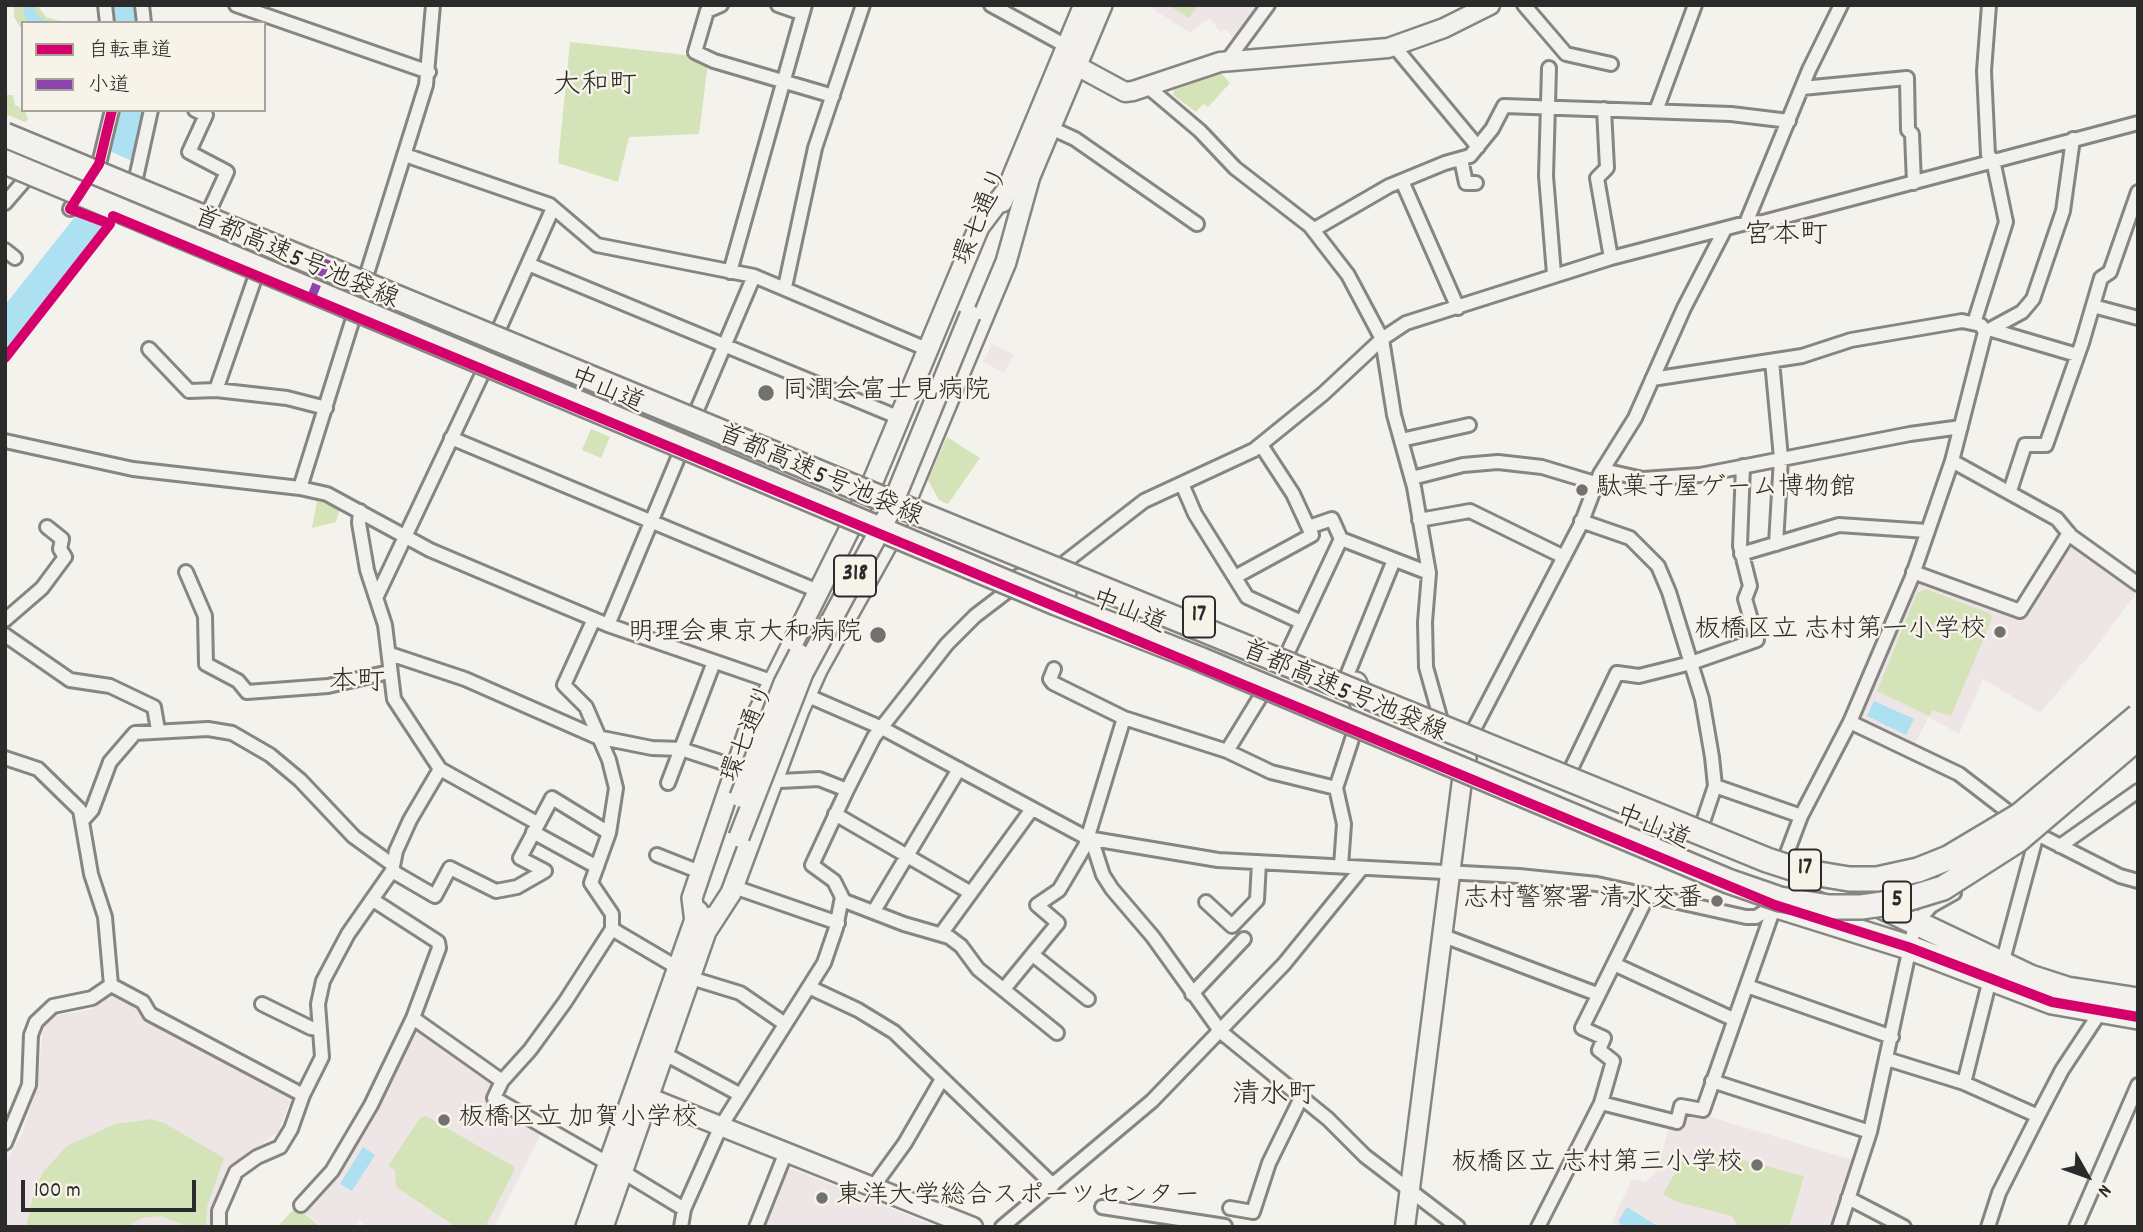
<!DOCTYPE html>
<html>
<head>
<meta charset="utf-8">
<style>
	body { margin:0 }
	#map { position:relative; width:2143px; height:1232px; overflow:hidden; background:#f4f2ec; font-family:Dekko,"Klee One",sans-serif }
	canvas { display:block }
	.frame { position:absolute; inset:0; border:7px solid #2b2b2b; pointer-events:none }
	.legend { position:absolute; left:21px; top:21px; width:245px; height:91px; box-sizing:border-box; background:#f7f3e8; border:2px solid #a5a39c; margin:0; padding:9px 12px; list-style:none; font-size:21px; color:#2b2b2b }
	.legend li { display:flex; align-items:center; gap:14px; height:35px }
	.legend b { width:35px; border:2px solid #a5a39c }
	.north { position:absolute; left:2052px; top:1141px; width:70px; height:70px; -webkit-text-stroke:5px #f7f3e8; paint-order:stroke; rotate:130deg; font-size:19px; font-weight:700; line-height:28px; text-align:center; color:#2b2b2b }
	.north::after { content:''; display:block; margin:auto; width:24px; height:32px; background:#2b2b2b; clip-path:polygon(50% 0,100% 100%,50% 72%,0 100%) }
	.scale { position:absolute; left:21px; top:1180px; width:175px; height:32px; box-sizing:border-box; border:4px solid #2b2b2b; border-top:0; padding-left:9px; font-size:21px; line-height:24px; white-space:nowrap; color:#2b2b2b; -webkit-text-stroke:5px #f7f3e8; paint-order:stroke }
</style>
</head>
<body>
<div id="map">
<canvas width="2143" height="1232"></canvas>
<div class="frame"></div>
<ul class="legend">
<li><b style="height:9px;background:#d6006c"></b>自転車道</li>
<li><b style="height:9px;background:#8e44ad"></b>小道</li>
</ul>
<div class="north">N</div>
<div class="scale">100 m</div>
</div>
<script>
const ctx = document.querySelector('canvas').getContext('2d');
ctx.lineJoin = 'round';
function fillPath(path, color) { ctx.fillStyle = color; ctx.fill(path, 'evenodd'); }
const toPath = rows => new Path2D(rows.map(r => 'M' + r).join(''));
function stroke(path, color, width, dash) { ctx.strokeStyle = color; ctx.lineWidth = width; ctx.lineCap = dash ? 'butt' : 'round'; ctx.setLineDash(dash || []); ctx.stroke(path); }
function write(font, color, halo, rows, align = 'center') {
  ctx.font = font + ' Dekko,"Klee One",sans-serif'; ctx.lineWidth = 5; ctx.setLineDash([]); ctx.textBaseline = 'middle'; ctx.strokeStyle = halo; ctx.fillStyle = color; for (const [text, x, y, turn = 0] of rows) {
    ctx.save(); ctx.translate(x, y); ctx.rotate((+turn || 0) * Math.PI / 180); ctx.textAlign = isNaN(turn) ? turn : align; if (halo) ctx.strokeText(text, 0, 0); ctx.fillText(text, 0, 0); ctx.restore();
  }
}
fillPath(toPath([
	[1147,5,1263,5,1235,42,1226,29,1220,32,1210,18,1190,33],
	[992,344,1014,355,1004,373,983,362],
	[2067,539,2136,587,2137,592,2095,649,2040,713,1983,679,1959,734,1929,717,1911,751,1859,722,1857,717,1915,580,1921,579,2021,615],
	[111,996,139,1008,145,1018,290,1095,291,1099,278,1132,226,1171,212,1209,211,1227,5,1227,5,1163,22,1134,37,1088,43,1027,54,1016,92,1009],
	[416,1026,497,1081,488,1101,542,1132,494,1227,367,1227,359,1220,354,1227,323,1227,304,1212,317,1196],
	[1685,1112,1704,1115,1856,1161,1835,1227,1617,1227,1612,1222,1631,1181,1637,1179,1645,1182,1658,1170,1668,1130,1680,1129],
	[792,1169,938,1227,766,1227,788,1170]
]), '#eee6e6');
fillPath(toPath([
	[14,5,37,5,46,17,66,23,23,23,23,32,14,17],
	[1168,5,1198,5,1189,18],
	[570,42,694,56,708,63,699,134,629,137,618,182,558,163],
	[1221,73,1230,83,1208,107,1203,104,1196,112,1173,95,1174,90],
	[5,95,13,95,15,105,25,110,28,120,25,122,5,114],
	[591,429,610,437,601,458,582,450],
	[947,437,980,458,948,504,939,500,928,480],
	[317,501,340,508,336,522,312,528],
	[1926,589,1991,614,1992,619,1951,716,1932,710,1929,716,1877,691,1917,593],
	[426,1116,513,1166,515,1169,485,1227,456,1227,396,1187,395,1170,388,1166,420,1118],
	[152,1119,166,1124,224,1158,207,1207,206,1227,188,1227,161,1216,142,1218,126,1227,26,1227,34,1192,43,1172,67,1146,115,1124],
	[1705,1150,1804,1176,1789,1227,1738,1227,1732,1216,1677,1202,1663,1194,1682,1161,1699,1166],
	[296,1207,321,1227,277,1227]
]), '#d5e3b8');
fillPath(toPath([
	[25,5,33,5,36,14,48,23,28,23,23,12],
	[110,5,137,5,139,23,112,23],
	[118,110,146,110,138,158,100,229,5,350,5,305,74,218,110,147],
	[1874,701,1914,719,1906,735,1867,716],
	[363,1147,375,1155,352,1191,340,1184],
	[1627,1207,1659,1227,1626,1227,1618,1222]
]), '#ade0f0');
fillPath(toPath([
	[107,150,137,163,104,227,75,216]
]), '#f4f2ec');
const street = toPath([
	[105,5,107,23],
	[142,5,144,23],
	[236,5,429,72],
	[721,5,707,11,695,52,714,61,833,96],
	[778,5,801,13],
	[991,5,1068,47],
	[1524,5,1566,54,1611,64],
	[1394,46,1478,147],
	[1227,61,1268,5],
	[1549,68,1546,176,1554,274],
	[1148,87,1200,131,1235,168,1310,226,1348,275,1382,339,1394,415,1414,487,1429,573,1425,622,1426,667,1440,717],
	[1802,88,1907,78,1908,130,1912,134,1914,183],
	[1604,109,1607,168,1597,178,1611,258],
	[195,110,206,115,189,152,227,172,210,209],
	[1656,111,1695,5],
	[1051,128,1075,139,1197,224],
	[405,155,550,205,597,245,754,276,929,350],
	[1461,159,1466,183,1476,183],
	[136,178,151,110],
	[1402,181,1458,308],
	[5,203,24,181],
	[70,209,99,164,112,110],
	[1746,223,1809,70,1841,5],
	[1313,230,1389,186,1445,163,1470,156,1492,129,1504,106,1731,114,1789,121],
	[5,250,15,258],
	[528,264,900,418],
	[730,272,805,5],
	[785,287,815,148,863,5],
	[2093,306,2138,318],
	[1974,323,2006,222,1993,160,1988,155,1984,71,1989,5],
	[499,329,553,208],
	[1992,330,2077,355],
	[1985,332,2022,312,2033,299,2063,211,2073,139],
	[149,349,189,391,216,390,287,398,326,408],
	[1772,361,1781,458,1776,544],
	[1652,379,1802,356,1851,340,1962,321,1981,325,1985,332,1952,461,1912,577,1850,722,1801,816,1784,861],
	[216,390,256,275],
	[691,424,754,276],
	[451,438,818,591],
	[1401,440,1469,425],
	[5,441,133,469,300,488,327,494,430,550,527,591,608,625,771,681],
	[1952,461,2057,519,2071,536,2138,584],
	[1600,474,1612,472,1643,479,1700,475,1910,434,1961,427],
	[1412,478,1463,465,1498,462,1542,467,1595,483],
	[1182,484,1195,514,1247,597,1301,622],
	[300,488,426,85,433,5],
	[2010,491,2025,445,2046,445,2082,343,2101,278,2110,272,2138,192],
	[360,511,359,523,367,570,385,625,394,699,440,769,537,823],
	[1419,520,1470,511,1564,557],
	[1581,521,1630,538,1658,566,1669,592,1702,699,1712,757,1715,786,1700,831],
	[1309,527,1332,519,1341,539,1429,573],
	[1741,554,1839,525,1927,531],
	[1064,563,1144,501,1254,450,1323,394,1382,339,1406,323,1611,258,1746,223,1763,222,2138,123],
	[186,572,205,616,206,664,238,681,247,692,328,686,389,672],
	[1913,572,2020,611,2069,533],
	[1235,577,1312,535,1293,494,1261,445],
	[377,596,485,368],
	[594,619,564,685,586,707,609,760,616,788,609,833,591,883,612,914,612,929,678,968],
	[5,620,42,588,65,557,60,549,62,539,47,527],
	[608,625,685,441],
	[5,635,70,680,110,686,154,707,158,730],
	[390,654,465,679,597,737,652,748,681,749,736,767],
	[1287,654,1341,539],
	[1054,669,1050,679,1053,683,1124,718],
	[1346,678,1394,560],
	[806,695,882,728,1087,838,1218,860,1519,876,1597,884,1746,917,1756,917,1775,905],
	[1850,722,1959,774,2037,834,2120,876,2138,881],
	[1473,731,1581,524,1600,474,1635,418,1684,308,1724,231],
	[1227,751,1262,694],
	[5,758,38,769,80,810,91,874,105,917,111,985],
	[1569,773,1617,673,1639,676,1691,663,1757,640,1745,599,1750,586,1740,546,1743,466],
	[773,779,780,781,819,779,847,790],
	[668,783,714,662],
	[1715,786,1801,816],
	[1336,788,1354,733],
	[835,814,971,893],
	[83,820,92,810,110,762,135,733,208,729,232,733,270,755,300,780,354,837,393,865],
	[533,832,597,867],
	[1087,838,1093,844,1103,875,1112,889,1153,937,1221,1032,1328,1119,1365,1156,1458,1227],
	[2060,846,2138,791],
	[657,855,700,872],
	[392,871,435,896,450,868,496,891,517,887,545,871,520,858,552,798,609,833],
	[734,887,838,923],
	[842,900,904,924,949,937,961,946,978,969,1057,1033],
	[1206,902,1232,926,1257,900,1259,862],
	[874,911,959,769],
	[941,934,1032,809],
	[1441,935,1597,994],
	[1033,955,1088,999],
	[1614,964,1733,1019],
	[2002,964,2037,834],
	[691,978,740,993,785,1024],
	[111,985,143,1002,150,1014,303,1095],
	[1747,986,1892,1037],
	[811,988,858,1010,894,1032,1053,1185],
	[1004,989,1058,923,1037,905,1059,890,1085,846,1124,718,1227,751,1271,772,1336,788,1344,824,1341,866],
	[1192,994,1244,939],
	[262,1004,311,1028,320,1029],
	[413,1018,502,1081],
	[665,1054,739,1094],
	[1887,1059,1964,1083,2038,1116],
	[1712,1081,1870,1132],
	[1964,1083,1990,979],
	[1601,1103,1677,1122,1681,1106,1703,1110,1775,905],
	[5,1143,29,1085,31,1035,36,1022,53,1006,92,998,111,985],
	[609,1164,494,1098,502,1081,530,1050,565,1002,612,929],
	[623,1172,684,1209],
	[873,1187,905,1143,942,1079],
	[1848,1198,1904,1227],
	[301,1205,332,1171,371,1105,413,1018,439,948,438,942,373,900],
	[1102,1207,1225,1226],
	[1230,1208,1253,1212,1269,1163,1301,1098],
	[219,1227,219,1211,236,1172,257,1157,280,1147,291,1129,303,1095,322,1057,318,1004,323,981,348,934,392,871,396,851,410,820,440,769],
	[681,1227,684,1209,721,1126,824,963,836,928,842,897,834,881,812,865,847,790,874,737,947,644,975,616,1009,590],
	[756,1227,786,1152],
	[1002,1227,1152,1101,1284,964,1362,868],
	[1538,1227,1601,1103,1613,1061,1599,1050,1604,1038,1582,1028,1648,895],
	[1839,1227,1870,1132,1915,924,1931,906,1954,893],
	[1988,1227,1999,1193,2038,1116,2062,1070,2101,1011],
	[2076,1227,2138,1085]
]);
const secondary = toPath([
	[1071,53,1077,66,1125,92,1133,91,1220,62,1388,48,1444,28,1490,5],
	[635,1092,973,1227],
	[1405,1227,1465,757]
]);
const primary = toPath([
	[1025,188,1102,5],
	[1002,202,1084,5],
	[695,922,692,898,748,733,871,486,979,227,1007,190],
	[707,930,731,893,799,710,817,670,890,539,906,501,1006,262,1030,176],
	[586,1227,698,911],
	[603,1227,711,917]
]);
const highway = toPath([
	[379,306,639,411,707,448],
	[1020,581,1064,592],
	[1355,684,1362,702,1370,710,1456,747,1464,758],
	[1818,876,2030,977,2067,989,2138,1000],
	[1774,905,1908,947,2052,1002,2138,1017]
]);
stroke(street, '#858582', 18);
stroke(secondary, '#858582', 23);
stroke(primary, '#858582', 24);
stroke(highway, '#858582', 28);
stroke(street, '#f2f1ed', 12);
stroke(secondary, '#f2f1ed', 18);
stroke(primary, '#f2f1ed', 19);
stroke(highway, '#f2f1ed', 23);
const primaryBridge = toPath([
	[740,797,784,683,799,654],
	[739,837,803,673,888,515,970,315]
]);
const highwayBridge = toPath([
	[5,135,876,496,1767,860,1801,871,1849,879,1877,879,1918,870,1948,858,2020,815,2138,716],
	[5,162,1056,603,1202,660,1728,881,1780,899,1829,907,1861,907,1897,902,1943,888,2018,840,2138,738]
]);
stroke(primaryBridge, '#858582', 24, []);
stroke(highwayBridge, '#858582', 28, []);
stroke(primaryBridge, '#f2f1ed', 19);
stroke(highwayBridge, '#f2f1ed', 23);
stroke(toPath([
	[310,301,330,251]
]), '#8e44ad', 9, [18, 9]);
stroke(toPath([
	[113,216,1775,905,1908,947,2052,1002,2138,1017],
	[5,358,110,224,70,209,99,164,112,110]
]), '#d6006c', 10);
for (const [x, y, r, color] of [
	[766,393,9,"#71716f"],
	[1582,490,7,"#71716f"],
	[2000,632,7,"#71716f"],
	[878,635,9,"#71716f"],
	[1717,901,7,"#71716f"],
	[444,1120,7,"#71716f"],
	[1757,1165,7,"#71716f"],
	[822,1198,7,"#71716f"]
]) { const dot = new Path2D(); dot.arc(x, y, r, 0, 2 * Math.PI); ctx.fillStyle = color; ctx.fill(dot); stroke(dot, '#f7f3e8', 2.5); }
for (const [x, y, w] of [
	[855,576,42],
	[1199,617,32],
	[1805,870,32],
	[1897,902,28]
]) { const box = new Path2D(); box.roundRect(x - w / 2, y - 20.5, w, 41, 5); ctx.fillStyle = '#f7f3e8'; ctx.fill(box); stroke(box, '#2b2b2b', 2); }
write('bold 24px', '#2b2b2b', null, [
	["318",855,576],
	["17",1199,617],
	["17",1805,870],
	["5",1897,902]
]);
write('26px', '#2b2b2b', '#f7f3e8', [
	["環七通り",984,217,-67],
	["首都高速5号池袋線",295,261,23],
	["中山道",606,393,23],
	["首都高速5号池袋線",819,478,23],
	["中山道",1128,614,22],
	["首都高速5号池袋線",1343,694,23],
	["環七通り",751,734,-68],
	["中山道",1652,830,22]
]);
write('26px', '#2b2b2b', '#f7f3e8', [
	["同潤会富士見病院",782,393],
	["駄菓子屋ゲーム博物館",1596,490],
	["板橋区立 志村第一小学校",1986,632,"right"],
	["明理会東京大和病院",862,635,"right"],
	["志村警察署 清水交番",1703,901,"right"],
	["板橋区立 加賀小学校",458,1120],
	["板橋区立 志村第三小学校",1743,1165,"right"],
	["東洋大学総合スポーツセンター",836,1198]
], 'left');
write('28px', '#2b2b2b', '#f7f3e8', [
	["大和町",595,88],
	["宮本町",1786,238],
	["本町",357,685],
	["清水町",1274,1098]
]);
</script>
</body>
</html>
